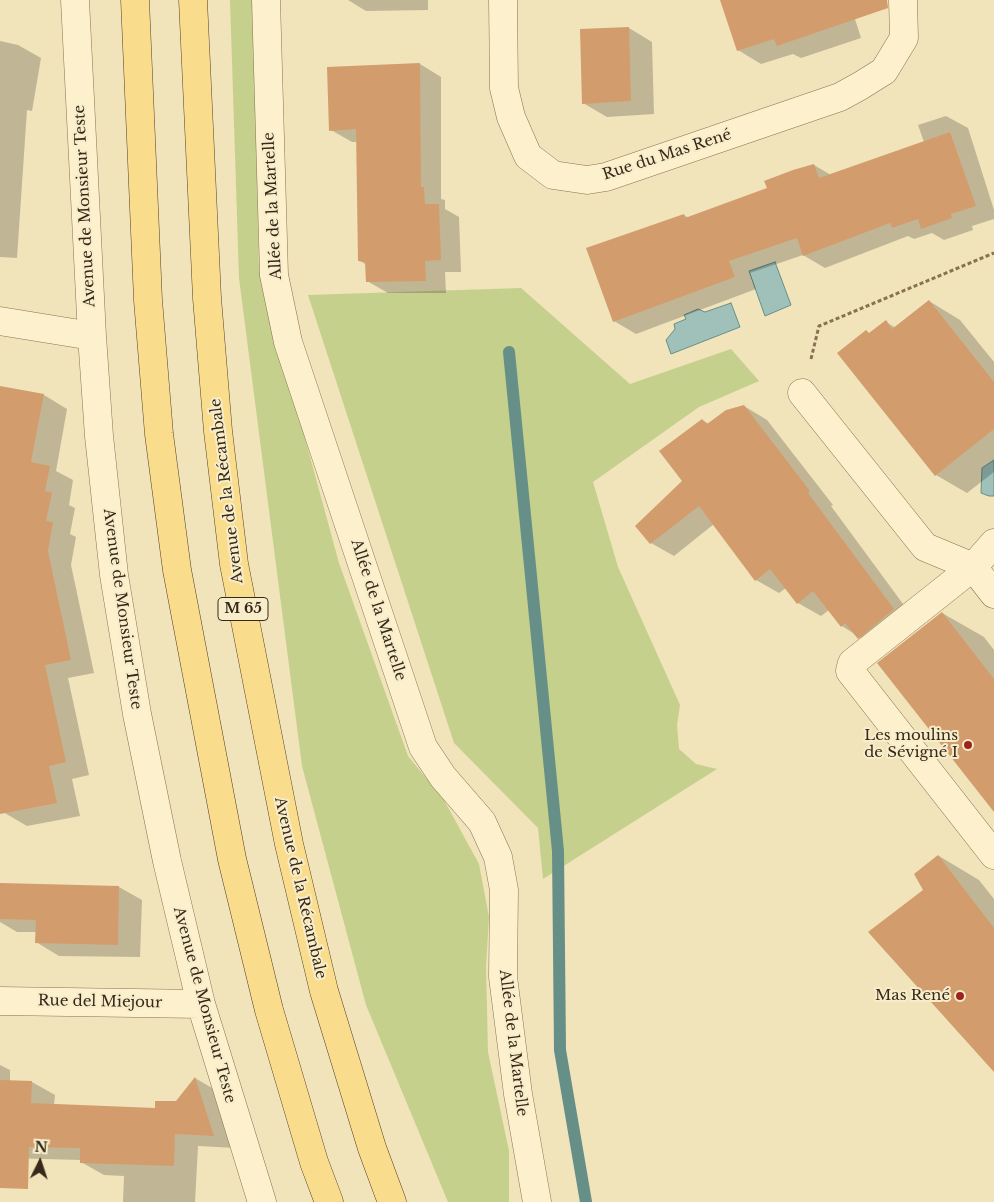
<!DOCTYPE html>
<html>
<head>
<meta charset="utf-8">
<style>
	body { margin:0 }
	#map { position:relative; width:994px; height:1202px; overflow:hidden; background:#f1e3ba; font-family:"Libre Baskerville",serif }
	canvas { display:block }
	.north { position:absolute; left:15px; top:1137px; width:50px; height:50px; -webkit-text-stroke:4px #f8edca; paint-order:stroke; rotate:4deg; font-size:14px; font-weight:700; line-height:20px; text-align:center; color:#372919 }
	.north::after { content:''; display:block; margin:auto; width:18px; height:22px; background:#372919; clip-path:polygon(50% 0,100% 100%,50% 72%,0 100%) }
</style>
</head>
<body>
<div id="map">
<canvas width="994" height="1202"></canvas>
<div class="north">N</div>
</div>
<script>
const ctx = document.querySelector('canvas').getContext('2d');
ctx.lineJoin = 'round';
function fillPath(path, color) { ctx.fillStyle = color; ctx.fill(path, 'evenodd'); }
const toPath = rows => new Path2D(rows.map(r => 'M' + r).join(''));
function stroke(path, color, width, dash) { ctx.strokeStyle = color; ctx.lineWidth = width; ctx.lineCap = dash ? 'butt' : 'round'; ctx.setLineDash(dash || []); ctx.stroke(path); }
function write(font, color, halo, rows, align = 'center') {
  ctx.font = font + ' "Libre Baskerville",serif'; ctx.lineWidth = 4; ctx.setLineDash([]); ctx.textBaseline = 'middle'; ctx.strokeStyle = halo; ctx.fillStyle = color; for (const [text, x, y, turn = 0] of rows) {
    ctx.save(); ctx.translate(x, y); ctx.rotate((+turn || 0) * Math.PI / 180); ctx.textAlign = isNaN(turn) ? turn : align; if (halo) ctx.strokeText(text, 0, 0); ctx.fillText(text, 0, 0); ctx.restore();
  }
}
fillPath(toPath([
	[230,0,254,0,259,270,339,563,408,756,444,800,479,864,489,917,486,967,488,1052,509,1151,509,1202,448,1202,366,1005,302,766,239,278],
	[521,288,630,384,731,349,759,381,699,407,593,482,618,567,680,705,677,725,679,749,696,764,717,769,543,879,538,828,454,743,308,295]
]), '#c5d08d');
const water = toPath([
	[775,262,791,305,765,316,749,271,775,262],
	[731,303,740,327,671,354,666,340,675,329,674,324,686,319,684,315,698,309,705,312,731,303],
	[994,460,994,496,989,496,981,493,982,468,994,460]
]);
fillPath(water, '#9fc1b9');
stroke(water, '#668f87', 1);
fillPath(toPath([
	[348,0,428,0,428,10,366,11],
	[722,0,849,0,861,38,801,58,793,54,761,64,738,50],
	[629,28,652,42,654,114,607,117,583,103],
	[0,41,18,45,41,58,32,111,27,110,17,258,0,257],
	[420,64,441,77,441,199,445,200,445,209,459,217,461,272,445,272,446,293,388,293,367,281,367,265,360,261,357,142,352,142,331,130,329,68],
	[946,116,968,128,994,210,994,219,972,226,973,230,944,240,932,233,914,239,908,236,825,268,803,255,750,273,756,289,636,334,614,321,684,215,689,218,768,189,814,165,831,175,924,142,918,125],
	[929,301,960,320,994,362,994,472,967,493,936,475,886,322,896,328],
	[0,387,44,395,67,409,56,471,73,480,69,505,75,508,70,534,76,537,71,565,94,673,68,678,89,775,72,779,80,816,27,826,3,812,0,795],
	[744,406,767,420,833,505,831,506,917,623,881,651,842,626,829,610,821,616,798,603,786,588,779,593,756,580,714,524,674,556,651,543,684,481,702,420,709,424],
	[942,613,984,637,994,650,994,809],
	[939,856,979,880,994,899,994,1070,924,890],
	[0,884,119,887,142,900,140,957,59,956,36,942,37,932,17,932,0,922],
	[0,1065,10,1070,10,1081,32,1082,55,1095,54,1105,157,1109,177,1103,195,1078,217,1091,236,1148,198,1146,195,1202,123,1202,124,1176,104,1175,81,1162,81,1160,8,1158,0,1163]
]), '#0003');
stroke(toPath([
	[509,352,558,851,560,1050,586,1202]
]), '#668f87', 12);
fillPath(toPath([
	[720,0,887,0,888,8,777,46,774,39,737,51],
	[629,27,631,101,582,104,580,29],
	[420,63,421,187,424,187,425,204,439,204,441,260,425,261,426,281,366,282,365,262,358,261,356,129,329,131,327,67],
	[950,132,976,206,951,214,952,218,921,229,918,219,892,228,890,223,803,256,797,238,729,261,735,277,613,322,586,248,684,214,685,218,767,188,764,181,793,170,814,164,819,178],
	[929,300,994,382,994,429,935,476,837,353,866,330,869,333,886,320,892,329],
	[0,386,44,394,31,462,50,466,45,491,52,493,46,521,53,522,48,551,71,660,45,665,66,762,49,766,57,803,0,814],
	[744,405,810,491,808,493,894,609,858,639,845,623,841,627,813,591,797,604,770,569,755,581,699,506,650,544,635,526,682,481,659,451,702,419,707,424,726,410],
	[942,612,994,679,994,812,877,663],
	[938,855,994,928,994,1072,868,932,923,890,914,874],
	[0,883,119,886,118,945,35,943,36,920,0,919],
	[195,1077,214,1136,175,1134,174,1166,80,1163,80,1148,29,1147,28,1189,0,1188,0,1080,32,1081,31,1103,155,1108,155,1101,176,1101]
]), '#d39c6c');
const minor = toPath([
	[75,0,92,336,99,436,114,575,137,714,167,861,201,1004,262,1202],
	[266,0,274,275,288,342,423,747,443,777,482,822,498,857,504,890,503,977,518,1094,537,1202],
	[503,0,504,88,511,117,528,156,553,175,587,180,606,177,840,97,860,86,884,71,904,38,903,0],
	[0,321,92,336],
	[802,393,925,547,973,567,994,594],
	[994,543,973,567,852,663,850,671,994,855],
	[0,1001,201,1004]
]);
const major = toPath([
	[135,0,148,300,159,434,177,570,232,859,269,1010,314,1162,329,1202],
	[193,0,207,298,218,431,234,564,289,844,324,991,372,1148,392,1202]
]);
stroke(minor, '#897253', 29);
stroke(major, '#564028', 29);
stroke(toPath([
	[811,359,819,326,994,253]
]), '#897253', 3, [4, 2.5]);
stroke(minor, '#fcf0cd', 28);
stroke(major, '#fadd8c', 28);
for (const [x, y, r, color] of [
	[968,745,5,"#9d231e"],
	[960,996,5,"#9d231e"]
]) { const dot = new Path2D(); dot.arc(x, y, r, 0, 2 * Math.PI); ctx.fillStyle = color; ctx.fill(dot); stroke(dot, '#f8edca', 2); }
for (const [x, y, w] of [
	[243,609,50]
]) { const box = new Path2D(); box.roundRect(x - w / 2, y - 11.5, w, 23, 4); ctx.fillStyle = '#f8edca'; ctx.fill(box); stroke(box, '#372919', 1); }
write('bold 14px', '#372919', null, [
	["M 65",243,609]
]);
write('15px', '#372919', '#f8edca', [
	["Rue du Mas René",667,155,-18],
	["Avenue de Monsieur Teste",85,206,-93],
	["Allée de la Martelle",273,206,-93],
	["Avenue de la Récambale",227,491,-97],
	["Avenue de Monsieur Teste",122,609,82],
	["Allée de la Martelle",378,610,72],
	["Avenue de la Récambale",300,888,77],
	["Rue del Miejour",100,1002,1],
	["Avenue de Monsieur Teste",204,1005,75],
	["Allée de la Martelle",513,1043,83]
]);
write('15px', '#372919', '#f8edca', [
	["Les moulins",958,736],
	["de Sévigné I",958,753],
	["Mas René",950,996]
], 'right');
</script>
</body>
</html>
